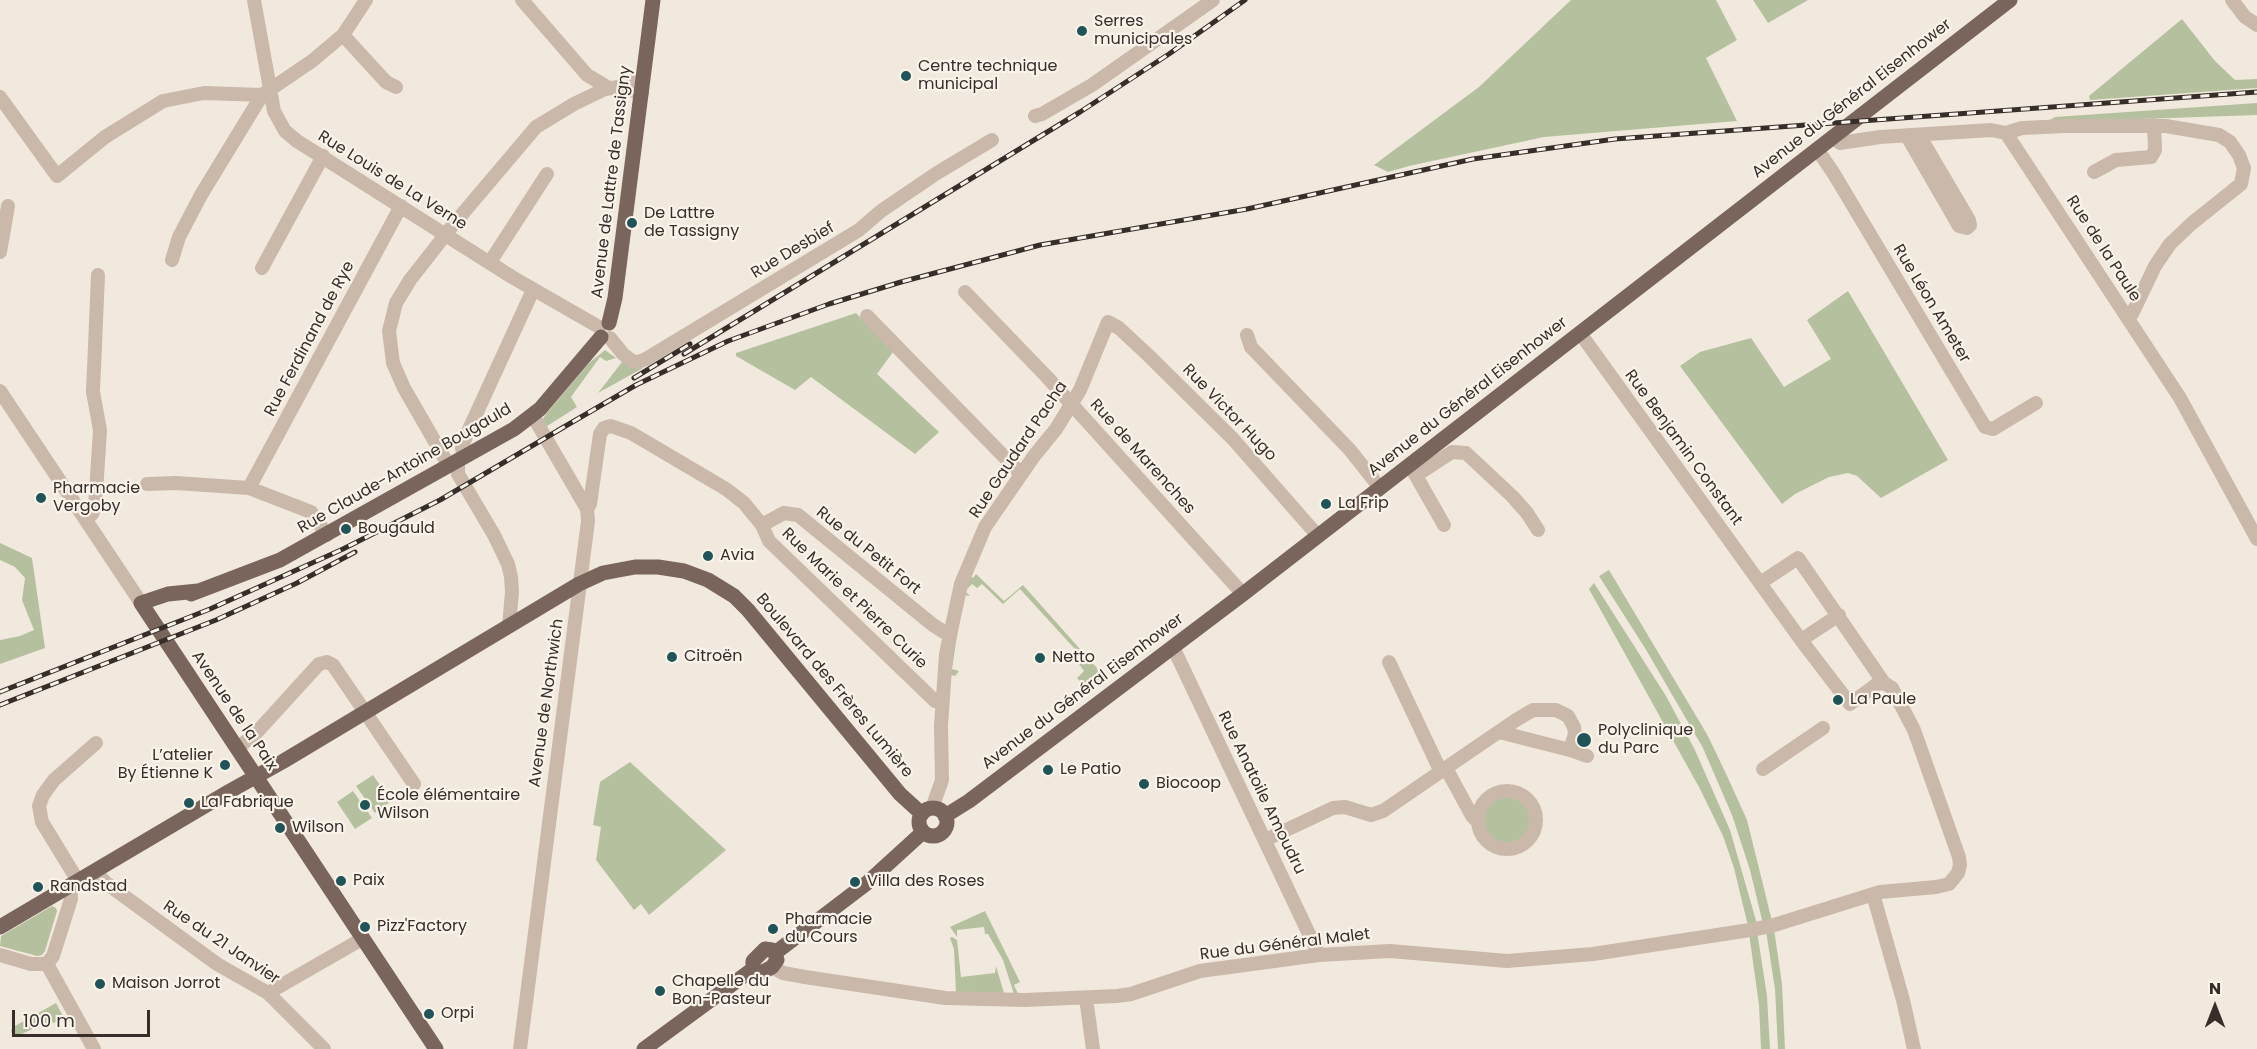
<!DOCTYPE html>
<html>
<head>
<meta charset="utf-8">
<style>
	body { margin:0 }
	#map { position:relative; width:2257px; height:1049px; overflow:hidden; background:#f2e9de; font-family:Poppins,sans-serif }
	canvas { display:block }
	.north { position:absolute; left:2185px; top:977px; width:60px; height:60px; -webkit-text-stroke:4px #f9f3ea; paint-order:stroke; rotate:0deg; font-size:16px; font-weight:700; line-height:24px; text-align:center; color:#372e29 }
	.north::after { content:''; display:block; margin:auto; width:21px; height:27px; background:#372e29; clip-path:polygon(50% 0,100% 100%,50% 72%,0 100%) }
	.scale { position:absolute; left:12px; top:1010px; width:138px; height:27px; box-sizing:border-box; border:3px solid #372e29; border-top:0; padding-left:8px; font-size:18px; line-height:21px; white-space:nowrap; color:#372e29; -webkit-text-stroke:4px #f9f3ea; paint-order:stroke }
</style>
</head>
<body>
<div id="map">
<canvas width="2257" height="1049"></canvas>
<div class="north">N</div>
<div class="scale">100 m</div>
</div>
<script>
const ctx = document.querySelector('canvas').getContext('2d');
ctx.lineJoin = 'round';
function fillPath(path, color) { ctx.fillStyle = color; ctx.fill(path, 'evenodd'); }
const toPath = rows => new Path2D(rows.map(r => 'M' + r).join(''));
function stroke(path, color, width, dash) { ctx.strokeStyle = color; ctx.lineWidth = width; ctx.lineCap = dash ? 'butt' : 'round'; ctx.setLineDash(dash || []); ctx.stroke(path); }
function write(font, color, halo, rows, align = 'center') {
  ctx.font = font + ' Poppins,sans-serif'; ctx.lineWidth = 4.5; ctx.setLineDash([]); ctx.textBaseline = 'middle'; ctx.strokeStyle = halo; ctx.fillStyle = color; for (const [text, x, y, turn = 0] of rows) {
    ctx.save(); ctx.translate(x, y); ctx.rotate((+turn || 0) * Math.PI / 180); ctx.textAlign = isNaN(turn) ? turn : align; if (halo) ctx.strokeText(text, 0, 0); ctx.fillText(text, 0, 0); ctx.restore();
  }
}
fillPath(toPath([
	[1571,0,1716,0,1737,40,1706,58,1737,121,1544,137,1409,166,1388,172,1374,165,1479,87],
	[1753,0,1808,0,1768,23],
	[2182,19,2215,61,2235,80,2257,79,2257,88,2090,100,2089,96],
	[2257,103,2257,115,2055,122,2050,120,2055,117],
	[1848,291,1948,460,1881,498,1857,476,1848,473,1829,477,1795,494,1782,504,1680,366,1700,352,1751,338,1784,387,1831,359,1807,320],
	[856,313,893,352,877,374,939,432,915,454,811,377,795,390,736,356,736,353],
	[605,350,616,358,606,361,600,357,571,397,577,407,544,428,542,420,547,413,589,363],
	[622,362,631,367,643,368,598,393],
	[0,543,32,558,45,648,0,664,0,640,20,636,34,630,22,600,25,578,15,567,0,560],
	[1609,570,1708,736,1728,778,1747,820,1772,921,1763,924,1750,870,1732,815,1703,748,1645,648,1599,576],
	[976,574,1004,601,1023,585,1104,676,1087,689,1077,678,1084,671,1079,664,1084,659,1020,589,1003,604,982,584,977,588,972,584,965,591,970,596,963,595,952,669,959,671,955,676,951,675,948,673,949,665,960,600,970,575,973,578],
	[1594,583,1666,696,1695,750,1730,830,1757,924,1748,926,1734,868,1723,836,1700,789,1589,589],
	[630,762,726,850,649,915,641,904,634,910,596,860,601,827,593,825,600,782],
	[373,775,391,801,375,813,356,786],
	'1478 820a29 29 0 1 1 58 0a29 29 0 1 1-58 0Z',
	[353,791,372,818,355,829,337,802],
	[52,906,56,908,57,911,45,951,42,955,37,956,0,946,1,936],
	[985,911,1020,982,1014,985,1018,994,1014,994,1003,960,988,934,985,934,984,927,957,930,957,937,950,927],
	[1774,929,1782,984,1785,1049,1778,1049,1775,989,1766,931],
	[1757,931,1767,996,1770,1049,1761,1049,1759,1005,1749,933],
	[952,937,957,940,961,977,995,973,996,966,1004,993,956,992,954,949,950,938],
	[56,1003,64,1018,54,1023,50,1021,15,1037,12,1034,11,1030,15,1026]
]), '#b5c19e');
stroke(toPath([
	[254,0,274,111,285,131,297,141,512,277,599,327],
	[522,0,587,75,609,88],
	[2232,0,2245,17,2257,25],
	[343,35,386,82,396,87],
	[642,93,618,87,630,81,643,82],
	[0,97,57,176,105,137,163,101,204,93,262,95,312,61,343,35,366,0],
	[1035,116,1042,114,1092,85,1213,0],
	[2006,133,2022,128,2066,126,2166,126,2219,135,2230,142,2239,155,2244,168,2241,184,2191,224,2170,244,2155,266,2132,314,2128,316],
	[1907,136,1959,226,1967,228,1970,225,1969,220,1919,135],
	[1832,137,1840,143,1880,137,1991,130,2006,133,2180,398,2257,539],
	[1817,149,1834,174,1985,427,1993,429,2036,403],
	[2094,172,2116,160,2151,157,2155,150,2154,125],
	[0,252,8,206],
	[172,260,179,237,201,195,262,95],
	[490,262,547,174],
	[262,268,323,156],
	[965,292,1047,377,1243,594],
	[867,316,1021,474],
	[1580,333,1801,640,1850,704,1877,684,1884,683],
	[1247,335,1251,347,1350,450,1380,488],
	[610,338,623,354,632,361,638,362,646,359,859,230,881,211,937,173,992,140],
	[0,391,141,603],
	[533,416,587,509],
	[464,457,462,448,466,436,533,290],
	[458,461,458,474,494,535,508,564,511,577,512,592,509,626],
	[449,466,404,388,393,363,389,331,396,303,410,280,453,225,536,127,574,104,605,89,618,87],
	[1408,466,1415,474,1423,471,1452,452,1466,453,1512,496,1527,513,1538,530],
	[1415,474,1444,525],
	[147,484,176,483,249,488,311,512,327,535],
	[249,488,401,206],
	[85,519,92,514,95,507,100,430,93,392,98,275],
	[762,525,784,513,798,515,933,625,944,632,949,633],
	[1801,640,1839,615],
	[1173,647,1319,955],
	[1389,662,1441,772],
	[1499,732,1570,750,1587,756],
	[238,748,257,732,319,664,327,662,333,665,414,784],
	[1446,768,1472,816,1477,821],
	[1763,769,1823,728],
	'1478 820a29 29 0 1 1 58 0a29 29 0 1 1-58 0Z',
	[932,808,942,780,941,726,946,654,961,584,985,527,1034,456,1056,429,1080,390,1108,322,1119,328,1148,355,1233,439,1318,536],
	[1265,840,1333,808,1345,807,1371,815,1383,811,1516,720,1533,710,1556,710,1568,716,1574,727,1575,734,1570,750],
	[95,871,106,883,217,964,268,993,324,1049],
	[78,881,42,822,39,806,43,795,54,780,96,743],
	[1873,894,1903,1000,1914,1049],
	[0,955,31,964,47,964,53,956,71,899,70,886],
	[47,964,94,1049],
	[772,967,783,973,805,977,945,998,1025,1000,1117,996,1131,994,1200,971,1319,955,1390,951,1507,961,1593,954,1750,930,1771,926,1880,892,1936,887,1949,884,1958,873,1960,865,1959,857,1914,730,1892,688,1884,683,1798,558,1760,583],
	[268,993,362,939],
	[1086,998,1093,1049],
	[520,1049,588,521,587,509,590,504,600,434,604,428,611,426,631,433,726,489,744,503,762,525,769,541,935,701,942,703]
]), '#cab9aa', 14);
stroke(toPath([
	[609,323,615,298,653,0],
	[198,591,168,594,141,603,436,1049],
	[191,594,280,560,514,429,540,409,601,337],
	'919 822a14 14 0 1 1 28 0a14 14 0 1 1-28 0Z',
	[945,816,969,801,1243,594,2010,0],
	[0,927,230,791,282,762,579,584,603,573,635,567,658,567,684,571,708,580,734,596,748,610,900,794,922,814],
	[775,953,867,883,923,832],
	[753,969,761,973,772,967,777,960,775,953],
	[753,969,753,961,765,949,772,950,775,953],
	[644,1049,753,969]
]), '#79655b', 15);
const rail = toPath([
	[684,354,1080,112,1169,54,1245,0],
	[634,378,690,344],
	[557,431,636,385,728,341,829,304,901,282,1040,245,1247,209,1473,159,1615,139,2257,92],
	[0,692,210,609,343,549,440,500,564,427],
	[0,705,216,620,297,583,355,552]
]);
stroke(rail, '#372e29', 5);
stroke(rail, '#f9f3ea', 3, [9]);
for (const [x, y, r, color] of [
	[1082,31,6,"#205458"],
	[906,76,6,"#205458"],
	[632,223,6,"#205458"],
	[41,498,6,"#205458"],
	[1326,504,6,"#205458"],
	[346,529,6,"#205458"],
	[708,556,6,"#205458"],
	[672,657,6,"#205458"],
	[1040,658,6,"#205458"],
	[1838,700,6,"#205458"],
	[1584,740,8,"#205458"],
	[225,765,6,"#205458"],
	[1048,770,6,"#205458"],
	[1144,784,6,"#205458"],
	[189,803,6,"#205458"],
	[365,805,6,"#205458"],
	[280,828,6,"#205458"],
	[341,881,6,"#205458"],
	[855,882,6,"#205458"],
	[38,887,6,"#205458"],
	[365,927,6,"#205458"],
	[773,929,6,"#205458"],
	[100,984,6,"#205458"],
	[660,991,6,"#205458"],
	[429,1014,6,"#205458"]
]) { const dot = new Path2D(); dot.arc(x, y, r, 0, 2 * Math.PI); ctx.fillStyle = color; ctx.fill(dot); stroke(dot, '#f9f3ea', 2); }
write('16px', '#372e29', '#f9f3ea', [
	["Serres",1094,22],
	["municipales",1094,40],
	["Centre technique",918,67],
	["municipal",918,85],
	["De Lattre",644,214],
	["de Tassigny",644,232],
	["Pharmacie",53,489],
	["Vergoby",53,507],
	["La Frip",1338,504],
	["Bougauld",358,529],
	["Avia",720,556],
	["Citroën",684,657],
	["Netto",1052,658],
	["La Paule",1850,700],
	["Polyclinique",1598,731],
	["du Parc",1598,749],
	["L’atelier",213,756,"right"],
	["By Étienne K",213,774,"right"],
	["Le Patio",1060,770],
	["Biocoop",1156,784],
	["École élémentaire",377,796],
	["Wilson",377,814],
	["La Fabrique",201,803],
	["Wilson",292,828],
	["Paix",353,881],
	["Villa des Roses",867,882],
	["Randstad",50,887],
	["Pharmacie",785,920],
	["du Cours",785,938],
	["Pizz'Factory",377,927],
	["Chapelle du",672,982],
	["Bon-Pasteur",672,1000],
	["Maison Jorrot",112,984],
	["Orpi",441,1014]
], 'left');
write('16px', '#372e29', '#f9f3ea', [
	["Avenue du Général Eisenhower",1852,99,-38],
	["Rue Louis de La Verne",392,181,32],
	["Avenue de Lattre de Tassigny",612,182,-83],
	["Rue de la Paule",2103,249,57],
	["Rue Desbief",793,251,-31],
	["Rue Léon Ameter",1931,304,59],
	["Rue Ferdinand de Rye",310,339,-62],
	["Avenue du Général Eisenhower",1468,397,-38],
	["Rue Victor Hugo",1229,413,46],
	["Rue Benjamin Constant",1683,448,54],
	["Rue Gaudard Pacha",1019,450,-56],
	["Rue de Marenches",1142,457,48],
	["Rue Claude-Antoine Bougauld",405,469,-30],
	["Rue du Petit Fort",868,551,39],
	["Rue Marie et Pierre Curie",854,599,44],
	["Boulevard des Frères Lumière",834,686,50],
	["Avenue du Général Eisenhower",1083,692,-37],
	["Avenue de Northwich",547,703,-82],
	["Avenue de la Paix",234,711,56],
	["Rue Anatoile Amoudru",1261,793,64],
	["Rue du 21 Janvier",221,943,34],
	["Rue du Général Malet",1285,945,-7]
]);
</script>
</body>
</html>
